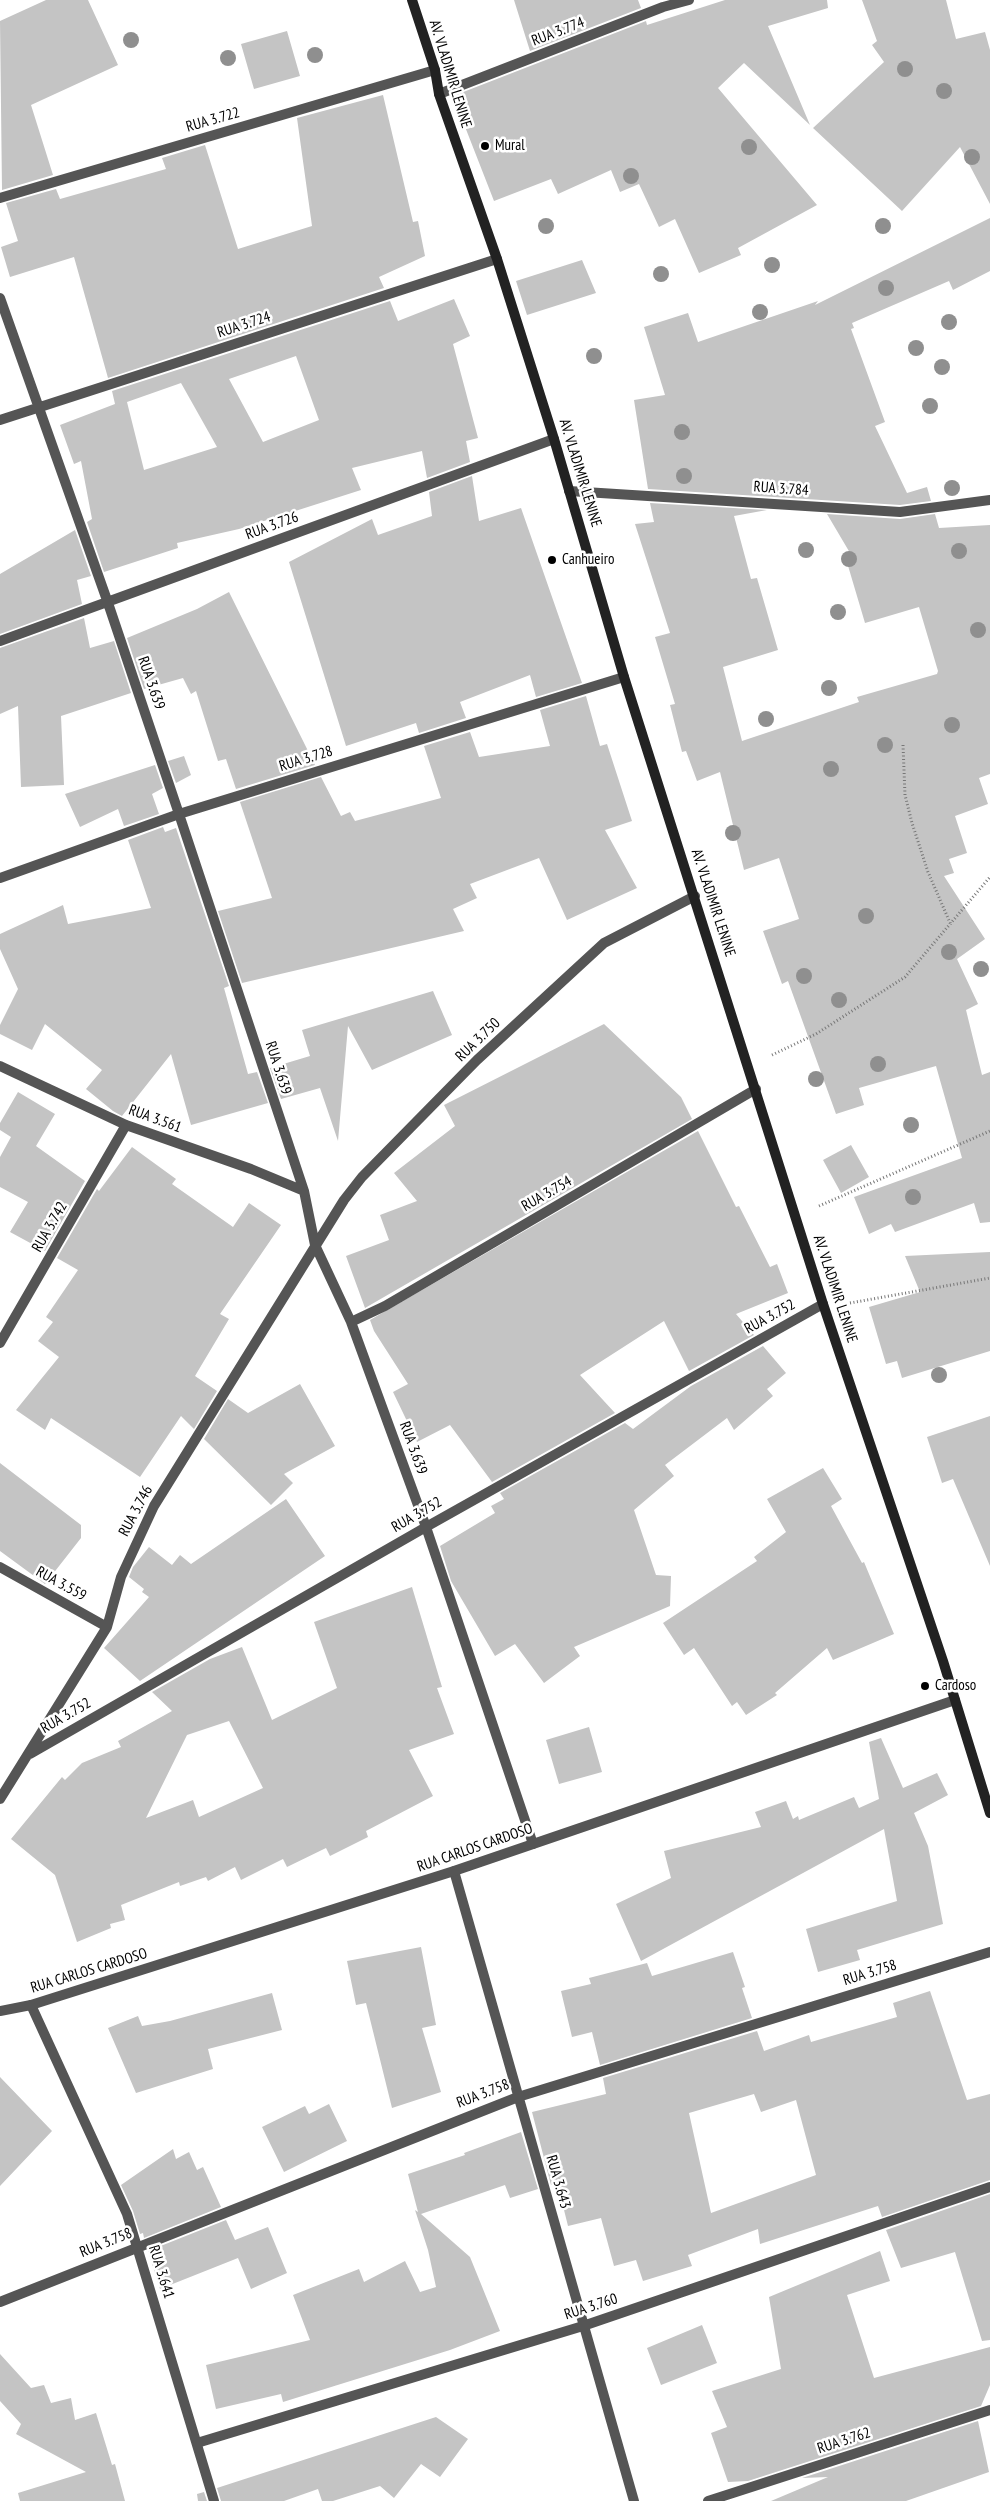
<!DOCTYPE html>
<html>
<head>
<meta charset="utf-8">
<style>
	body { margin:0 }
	canvas { display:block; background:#fff }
</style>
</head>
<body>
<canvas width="990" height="2501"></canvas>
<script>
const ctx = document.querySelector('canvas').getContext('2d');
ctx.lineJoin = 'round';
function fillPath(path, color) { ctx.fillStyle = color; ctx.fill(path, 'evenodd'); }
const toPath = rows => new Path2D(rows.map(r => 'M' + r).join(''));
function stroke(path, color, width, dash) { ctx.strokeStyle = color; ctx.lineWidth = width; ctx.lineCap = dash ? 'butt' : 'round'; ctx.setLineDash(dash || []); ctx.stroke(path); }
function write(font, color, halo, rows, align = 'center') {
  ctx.font = font + ' "PT Sans Narrow",sans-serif'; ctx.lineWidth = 5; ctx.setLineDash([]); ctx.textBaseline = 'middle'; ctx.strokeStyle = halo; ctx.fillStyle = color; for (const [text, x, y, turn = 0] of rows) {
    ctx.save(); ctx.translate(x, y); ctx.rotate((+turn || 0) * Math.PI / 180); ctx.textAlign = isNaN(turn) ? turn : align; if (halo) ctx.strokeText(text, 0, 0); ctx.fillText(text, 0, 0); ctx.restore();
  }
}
fillPath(toPath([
	[46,0,88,0,118,65,31,105,53,175,2,190,0,21],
	[514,0,638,0,641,8,530,51],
	[725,0,827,0,828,8,768,26,810,125,744,63,718,88,817,205,738,248,741,255,699,273,675,219,659,227,639,184,620,192,611,170,558,194,551,179,494,201,453,96,646,21,647,25],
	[862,0,946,0,956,39,985,32,990,50,990,204,960,147,902,211,813,128,884,62,872,45,877,41],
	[287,31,300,76,254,89,241,44],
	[383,95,413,222,418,221,425,256,379,277,384,288,108,378,74,257,10,277,1,247,18,241,6,203,56,189,60,199,166,169,162,158,205,145,238,249,312,226,297,118],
	[990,218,990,271,953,290,949,281,852,323,854,328,851,329,885,422,875,426,907,493,927,487,931,501,900,505,648,489,634,400,665,395,644,327,688,313,698,342,818,301,815,305],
	[582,260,596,293,527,315,516,281],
	[454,299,470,336,453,344,478,438,466,441,470,462,427,478,422,451,352,468,361,490,239,529,177,543,178,548,104,572,87,522,92,519,81,461,74,464,60,425,115,404,112,391,390,301,398,321],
	[296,356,319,420,263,442,229,379],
	[181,383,217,447,144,470,127,402],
	[472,476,479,521,521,508,582,683,536,697,530,675,460,702,466,718,419,733,416,723,346,746,289,562,372,519,378,535,432,516,429,492],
	[650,503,767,510,734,516,751,579,757,578,778,650,723,667,742,741,859,702,857,697,937,674,938,671,919,607,865,623,846,559,853,558,827,514,900,519,935,514,939,528,990,525,990,774,979,778,988,804,955,816,967,853,949,859,954,873,944,876,985,939,957,959,978,1004,966,1010,982,1075,990,1072,990,1222,980,1223,974,1203,895,1232,891,1224,869,1234,854,1197,962,1158,936,1066,859,1088,864,1105,836,1114,788,981,782,984,763,931,799,919,779,858,744,870,720,772,697,781,686,751,682,752,670,705,675,704,655,637,670,633,635,524,654,522],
	[75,530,91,576,77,580,82,604,0,634,0,574],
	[229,592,315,765,236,789,226,759,218,761,196,691,191,694,183,678,144,689,127,638,197,609],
	[84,618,90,648,114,641,131,693,61,716,64,785,21,787,18,706,0,714,0,648],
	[586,696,600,746,607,744,632,821,605,830,637,888,567,920,539,858,470,884,477,898,453,909,464,931,242,983,218,911,272,898,240,802,321,777,341,816,350,812,355,821,441,798,424,746,470,732,479,757,550,746,540,710],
	[184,756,191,775,176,783,168,761],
	[155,765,163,788,152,794,159,814,124,826,118,809,80,827,65,794],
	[163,827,165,832,176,828,229,986,224,988,248,1074,257,1072,268,1103,191,1125,171,1054,122,1116,113,1111,86,1089,102,1070,45,1024,32,1050,0,1034,0,1025,18,989,0,949,0,934,63,905,68,924,151,908,128,840],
	[433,991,452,1035,372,1070,348,1026,338,1141,320,1088,281,1099,270,1068,310,1056,302,1030],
	[604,1024,681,1097,692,1119,365,1308,346,1256,389,1240,380,1215,417,1201,394,1173,455,1126,444,1105],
	[18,1092,55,1114,36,1146,85,1181,45,1251,10,1232,28,1202,0,1187,0,1157,11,1137,0,1130,0,1123],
	[698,1131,736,1207,739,1206,770,1267,777,1264,788,1293,736,1314,754,1335,689,1371,664,1321,580,1375,615,1413,492,1482,450,1425,417,1442,393,1392,408,1384,374,1331,370,1320],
	[851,1145,869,1177,841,1193,823,1160],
	[132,1147,176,1179,172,1184,233,1227,249,1203,281,1225,220,1314,229,1319,195,1376,217,1391,194,1429,181,1416,140,1477,51,1418,45,1430,16,1410,59,1357,38,1341,53,1322,46,1317,78,1270,57,1258,97,1189,99,1191],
	[990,1252,990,1351,902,1378,897,1361,886,1364,869,1307,920,1292,905,1256],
	[763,1346,786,1373,767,1389,773,1396,734,1430,727,1418,665,1465,674,1476,634,1510,656,1575,671,1576,670,1606,574,1647,580,1656,544,1683,515,1644,495,1656,451,1581,440,1546,495,1513,491,1506,504,1499,500,1493,625,1423,633,1429,691,1386],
	[300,1384,335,1446,284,1474,293,1483,271,1505,204,1439,228,1399,248,1413],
	[990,1416,990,1566,953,1479,942,1483,927,1437],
	[0,1463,81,1525,81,1538,45,1584,0,1551],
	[823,1468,842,1499,831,1506,862,1563,864,1562,894,1634,833,1660,827,1648,775,1693,777,1695,746,1715,737,1702,732,1706,694,1648,684,1655,663,1623,757,1561,754,1557,786,1532,767,1499],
	[286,1499,325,1556,140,1681,104,1648,149,1597,142,1592,144,1589,129,1577,133,1567,149,1547,172,1565,180,1555,191,1564],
	[412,1587,442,1687,437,1688,454,1734,409,1750,433,1796,366,1831,368,1837,330,1856,326,1848,287,1867,283,1859,241,1880,235,1867,208,1881,206,1877,180,1886,179,1882,121,1905,125,1920,110,1924,111,1928,77,1942,55,1875,11,1839,62,1777,65,1780,82,1763,121,1747,118,1741,172,1711,152,1692,210,1659,242,1647,272,1720,337,1688,314,1622],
	[229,1721,263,1788,199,1817,193,1800,146,1818,187,1735],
	[589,1727,602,1772,559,1784,546,1740],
	[881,1738,903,1788,937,1773,948,1795,914,1813,928,1846,943,1924,857,1950,860,1960,818,1972,806,1929,897,1901,884,1829,641,1961,616,1904,671,1878,664,1851,761,1827,755,1812,786,1801,793,1819,798,1816,799,1820,854,1797,859,1808,879,1799,869,1742],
	[421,1947,436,2025,422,2028,441,2092,392,2108,366,2003,356,2005,347,1961],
	[733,1952,745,1987,742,1988,752,2018,600,2065,592,2032,572,2037,561,1991,591,1984,589,1978,647,1963,652,1976],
	[930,1991,967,2100,990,2094,990,2180,882,2217,878,2206,760,2244,758,2229,688,2255,692,2266,643,2281,636,2260,614,2266,601,2218,568,2226,557,2182,551,2185,532,2112,606,2094,603,2078,757,2031,764,2051,809,2035,811,2042,897,2017,893,2003],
	[754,2094,761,2112,796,2100,816,2175,711,2213,689,2113],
	[272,1993,282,2030,208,2049,213,2069,136,2093,108,2028,138,2016,142,2026,170,2021],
	[0,2077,52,2131,0,2186],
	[329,2104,347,2141,284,2172,262,2127,305,2106,309,2114],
	[521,2132,538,2189,510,2198,505,2185,421,2214,470,2257,500,2331,450,2350,283,2402,281,2394,216,2409,206,2365,310,2340,293,2295,359,2269,364,2282,405,2261,420,2292,436,2287,428,2250,415,2210,418,2212,408,2174,465,2155,464,2153],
	[173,2149,176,2159,189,2152,197,2170,203,2167,221,2207,144,2238,143,2233,140,2234,133,2211,121,2185],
	[990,2194,990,2340,982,2341,955,2252,901,2268,886,2230],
	[226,2220,235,2240,268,2227,287,2273,251,2289,238,2258,160,2289,148,2251],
	[880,2251,890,2281,847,2295,874,2378,990,2347,990,2385,981,2406,748,2481,728,2482,711,2433,727,2427,712,2391,781,2369,769,2297],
	[702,2325,717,2363,661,2385,647,2348],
	[0,2354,31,2388,44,2385,51,2403,71,2398,75,2420,96,2413,112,2465,115,2464,125,2501,20,2501,18,2493,86,2472,16,2434,21,2424,0,2401],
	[436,2417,468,2439,440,2477,421,2464,394,2498,380,2486,333,2501,322,2501,318,2489,284,2501,221,2501,217,2488],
	[978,2421,989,2472,906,2501,771,2501,828,2477,802,2478],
	[204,2492,207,2501,198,2501,197,2494]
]), '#c4c4c4');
stroke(toPath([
	[903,745,905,795,912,823,928,872,951,925],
	[772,1055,816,1034,905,977,990,877],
	[819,1206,990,1131],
	[850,1303,990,1278]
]), '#777', 3, [1, 2.5]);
stroke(toPath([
	[439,94,663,7,689,0],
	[0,198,435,70],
	[0,298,108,603,179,814,304,1191,315,1245,351,1322,426,1527,533,1844],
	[0,420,497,259],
	[569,491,900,512,990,500],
	[0,641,554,439],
	[0,878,179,814,624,677],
	[0,1066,126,1125,251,1169,304,1191],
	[351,1322,385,1306,756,1089],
	[0,1343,126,1125],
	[0,1567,107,1627],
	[30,1754,426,1527,823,1304],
	[0,1799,107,1627,121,1577,154,1506,344,1200,362,1177,477,1060,604,943,695,896],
	[454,1871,634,2501],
	[31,2005,127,2214,214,2501],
	[0,2302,518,2097,990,1952],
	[197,2443,583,2326,990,2187],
	[708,2501,990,2410]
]), '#555', 10);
stroke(toPath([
	[0,2011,31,2005,454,1871,955,1700]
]), '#555', 10);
stroke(toPath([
	[412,0,435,70,439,94,497,259,554,439,624,677,823,1304,943,1661,990,1813]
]), '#222', 10);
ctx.fillStyle = '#8f8f8f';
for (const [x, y] of [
	[131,40],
	[315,55],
	[228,58],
	[905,69],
	[944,91],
	[749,147],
	[972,157],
	[631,176],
	[546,226],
	[883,226],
	[772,265],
	[661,274],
	[886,288],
	[760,312],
	[949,322],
	[916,348],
	[594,356],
	[942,367],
	[930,406],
	[682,432],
	[684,476],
	[952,488],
	[806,550],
	[959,551],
	[849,559],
	[838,612],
	[978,630],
	[829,688],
	[766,719],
	[952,725],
	[885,745],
	[831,769],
	[733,833],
	[866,916],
	[949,952],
	[981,969],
	[804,976],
	[839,1000],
	[878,1064],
	[816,1079],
	[911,1125],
	[913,1197],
	[939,1375]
]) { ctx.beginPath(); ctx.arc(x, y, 8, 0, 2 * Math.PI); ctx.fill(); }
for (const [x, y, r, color] of [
	[485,146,5,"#000"],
	[552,560,5,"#000"],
	[925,1686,5,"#000"]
]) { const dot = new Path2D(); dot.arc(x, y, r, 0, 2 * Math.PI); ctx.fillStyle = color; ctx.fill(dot); stroke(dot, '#fff', 2); }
write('15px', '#000', '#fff', [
	["RUA 3.774",558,32,-21],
	["AV. VLADIMIR LENINE",450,74,73],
	["RUA 3.722",213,120,-16],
	["RUA 3.724",244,325,-18],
	["AV. VLADIMIR LENINE",580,473,73],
	["RUA 3.784",781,489,4],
	["RUA 3.726",272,526,-20],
	["RUA 3.639",151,683,71],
	["RUA 3.728",306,759,-17],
	["AV. VLADIMIR LENINE",713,903,72],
	["RUA 3.750",478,1040,-44],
	["RUA 3.639",278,1068,72],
	["RUA 3.561",155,1119,20],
	["RUA 3.754",547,1194,-30],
	["RUA 3.742",50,1227,-60],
	["AV. VLADIMIR LENINE",835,1289,72],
	["RUA 3.752",770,1317,-29],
	["RUA 3.639",413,1448,70],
	["RUA 3.746",136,1511,-62],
	["RUA 3.752",417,1515,-30],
	["RUA 3.559",61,1584,29],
	["RUA 3.752",66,1716,-30],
	["RUA CARLOS CARDOSO",475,1848,-19],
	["RUA CARLOS CARDOSO",89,1971,-17],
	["RUA 3.758",870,1973,-17],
	["RUA 3.758",483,2094,-21],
	["RUA 3.643",558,2182,74],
	["RUA 3.758",106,2243,-22],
	["RUA 3.641",161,2272,73],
	["RUA 3.760",591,2307,-18],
	["RUA 3.762",844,2441,-18]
]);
write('15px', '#000', '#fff', [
	["Mural",495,146],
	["Canhueiro",562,560],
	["Cardoso",935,1686]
], 'left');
</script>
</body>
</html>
